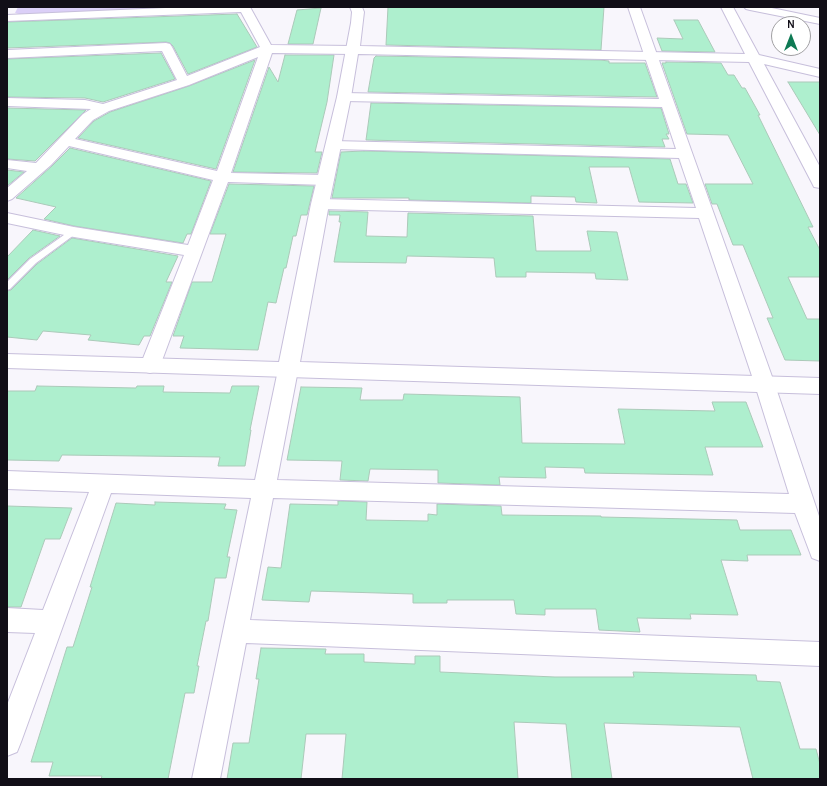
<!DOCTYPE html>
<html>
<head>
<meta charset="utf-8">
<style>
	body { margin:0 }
	#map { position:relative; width:827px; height:786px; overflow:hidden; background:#f8f6fc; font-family:Karla,sans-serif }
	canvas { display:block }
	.frame { position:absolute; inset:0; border:8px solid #110e17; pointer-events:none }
	.north { position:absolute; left:771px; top:16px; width:40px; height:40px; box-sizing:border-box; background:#fff; border:1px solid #a09fa2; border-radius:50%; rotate:0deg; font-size:11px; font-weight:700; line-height:16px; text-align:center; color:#110e17 }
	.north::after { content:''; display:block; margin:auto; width:14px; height:18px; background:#0e7a54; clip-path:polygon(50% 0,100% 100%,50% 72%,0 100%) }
</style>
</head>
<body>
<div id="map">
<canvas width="827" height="786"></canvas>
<div class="frame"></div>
<div class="north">N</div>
</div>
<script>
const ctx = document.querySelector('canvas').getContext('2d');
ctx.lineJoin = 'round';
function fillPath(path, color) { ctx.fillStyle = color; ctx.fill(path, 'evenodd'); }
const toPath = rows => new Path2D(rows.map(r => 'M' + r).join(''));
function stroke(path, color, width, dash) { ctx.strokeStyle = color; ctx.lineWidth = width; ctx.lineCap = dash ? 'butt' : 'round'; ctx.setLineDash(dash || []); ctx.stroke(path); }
fillPath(toPath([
	[18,7,202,7,19,14,15,13]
]), '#dbcff7');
const building = toPath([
	[388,7,604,7,601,50,386,45,388,7],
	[321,8,313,44,288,44,297,10,321,8],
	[237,14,257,47,188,74,173,46,170,43,166,42,7,48,7,22,237,14],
	[674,20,698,20,715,52,662,51,657,38,683,39,674,20],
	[161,53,175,79,103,102,85,98,7,97,7,59,161,53],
	[285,55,334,55,327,102,315,152,322,152,317,173,233,172,269,67,278,82,285,55],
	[376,56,600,60,609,61,609,63,645,63,657,97,368,92,374,58,376,56],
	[255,60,216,169,78,138,94,121,110,112,189,86,255,60],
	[666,62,721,63,728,75,734,75,742,88,745,88,760,115,758,115,813,227,808,227,820,250,820,277,788,277,807,319,820,319,820,361,785,360,767,318,773,318,743,245,733,245,717,204,712,204,705,184,753,184,728,135,687,134,662,63,666,63,666,62],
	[788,82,820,82,820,135,788,82],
	[371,103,661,108,669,134,666,134,669,139,662,139,665,147,366,140,371,103],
	[7,108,86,110,35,161,7,159,7,108],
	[70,148,211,181,191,234,187,234,183,243,74,226,44,219,56,207,16,198,52,166,70,148],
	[364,151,670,159,678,184,686,184,693,203,639,202,629,167,589,167,597,203,576,202,575,197,531,196,531,203,409,200,409,198,332,198,341,152,364,151],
	[7,170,24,172,7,186,7,170],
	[229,184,314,186,307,215,301,215,296,236,293,236,286,268,284,268,276,303,268,302,258,350,180,348,184,336,173,336,192,282,212,282,226,234,210,234,229,184],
	[329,211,368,212,366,236,407,237,408,213,533,216,536,251,591,251,587,231,617,232,628,280,596,279,595,273,526,272,526,277,496,277,494,258,407,256,406,263,334,262,341,222,339,222,340,215,329,215,329,211],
	[33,230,60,236,29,258,7,280,7,257,33,230],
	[72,238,178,256,166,282,172,282,150,336,144,336,139,345,88,340,91,335,43,331,37,340,7,337,7,291,11,290,37,264,72,238],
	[37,386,136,388,137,386,164,386,163,392,230,393,232,386,259,386,250,430,251,430,245,466,218,466,220,457,62,455,59,461,7,460,7,391,35,391,37,386],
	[301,387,362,388,360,400,403,400,404,394,520,397,522,443,625,444,618,409,715,411,712,402,746,402,763,447,705,447,713,475,585,473,584,468,545,467,546,478,499,477,500,485,438,483,438,470,370,469,368,481,340,480,342,461,287,460,301,387],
	[338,501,367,502,366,520,428,521,428,514,437,515,437,504,501,506,502,515,601,516,601,517,737,520,740,530,791,530,801,555,747,555,748,561,721,560,738,615,690,614,691,619,637,618,640,632,599,630,596,609,545,609,545,615,516,614,514,600,447,600,447,603,413,603,413,594,311,591,309,602,262,600,268,567,281,568,290,504,338,505,338,501],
	[155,502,226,504,224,509,237,510,227,557,230,557,226,578,215,578,208,621,206,621,197,666,199,666,194,693,185,693,168,779,101,779,102,776,49,776,53,762,31,762,67,647,73,647,92,587,90,587,116,503,155,505,155,502],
	[7,506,72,508,60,539,45,539,21,607,7,607,7,506],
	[261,648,326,649,325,654,364,654,364,662,415,664,415,656,440,656,440,672,555,677,634,677,633,672,756,675,757,681,780,682,800,749,816,749,820,764,820,779,753,779,740,727,604,723,612,779,572,779,566,724,514,722,518,779,342,779,346,734,306,734,301,779,227,779,233,743,249,743,259,679,256,679,261,648]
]);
fillPath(building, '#aeefce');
stroke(building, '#abc9b9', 1);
const service = toPath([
	[71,230,77,230,78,232,36,263,10,289,7,290,7,282,30,259,71,230]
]);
const minor = toPath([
	[188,7,250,7,271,45,352,46,356,47,358,50,356,53,352,54,272,53,231,173,326,175,331,177,334,180,331,183,326,185,228,182,160,366,157,371,150,373,143,371,140,366,184,255,74,237,7,223,7,213,74,227,188,245,213,180,69,146,51,165,12,199,7,201,7,188,27,171,7,168,7,160,36,163,83,114,91,109,7,106,7,98,85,100,103,104,177,80,162,51,7,58,7,50,166,43,170,44,172,47,187,76,260,47,241,12,7,21,7,15,188,7],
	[258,57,217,171,75,139,93,120,109,111,189,85,258,57],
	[628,7,640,7,775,385,820,519,820,561,812,558,795,513,273,498,250,620,820,642,820,666,246,643,220,779,192,779,251,498,111,493,21,742,17,752,7,756,7,705,35,633,7,632,7,608,43,610,89,492,7,489,7,471,255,480,278,370,281,365,288,363,295,365,298,370,277,480,789,494,755,385,699,218,320,209,314,207,312,204,314,201,320,199,696,208,679,158,333,149,328,148,326,145,328,142,333,141,676,149,662,107,344,101,339,100,337,97,339,94,344,93,659,99,628,7],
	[744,7,767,7,820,18,820,24,750,10,746,9,744,7]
]);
const tertiary = toPath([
	[350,7,362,7,364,12,360,46,745,54,721,7,733,7,759,55,820,69,820,77,764,64,820,167,820,188,814,187,812,183,749,62,358,54,351,97,329,204,300,362,820,378,820,394,7,368,7,354,279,362,311,204,337,97,351,23,352,12,350,7]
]);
stroke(service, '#c7bfdb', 2);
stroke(minor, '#c7bfdb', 2);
stroke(tertiary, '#c7bfdb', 2);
fillPath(service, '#fff');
fillPath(minor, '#fff');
fillPath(tertiary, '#fff');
</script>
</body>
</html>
